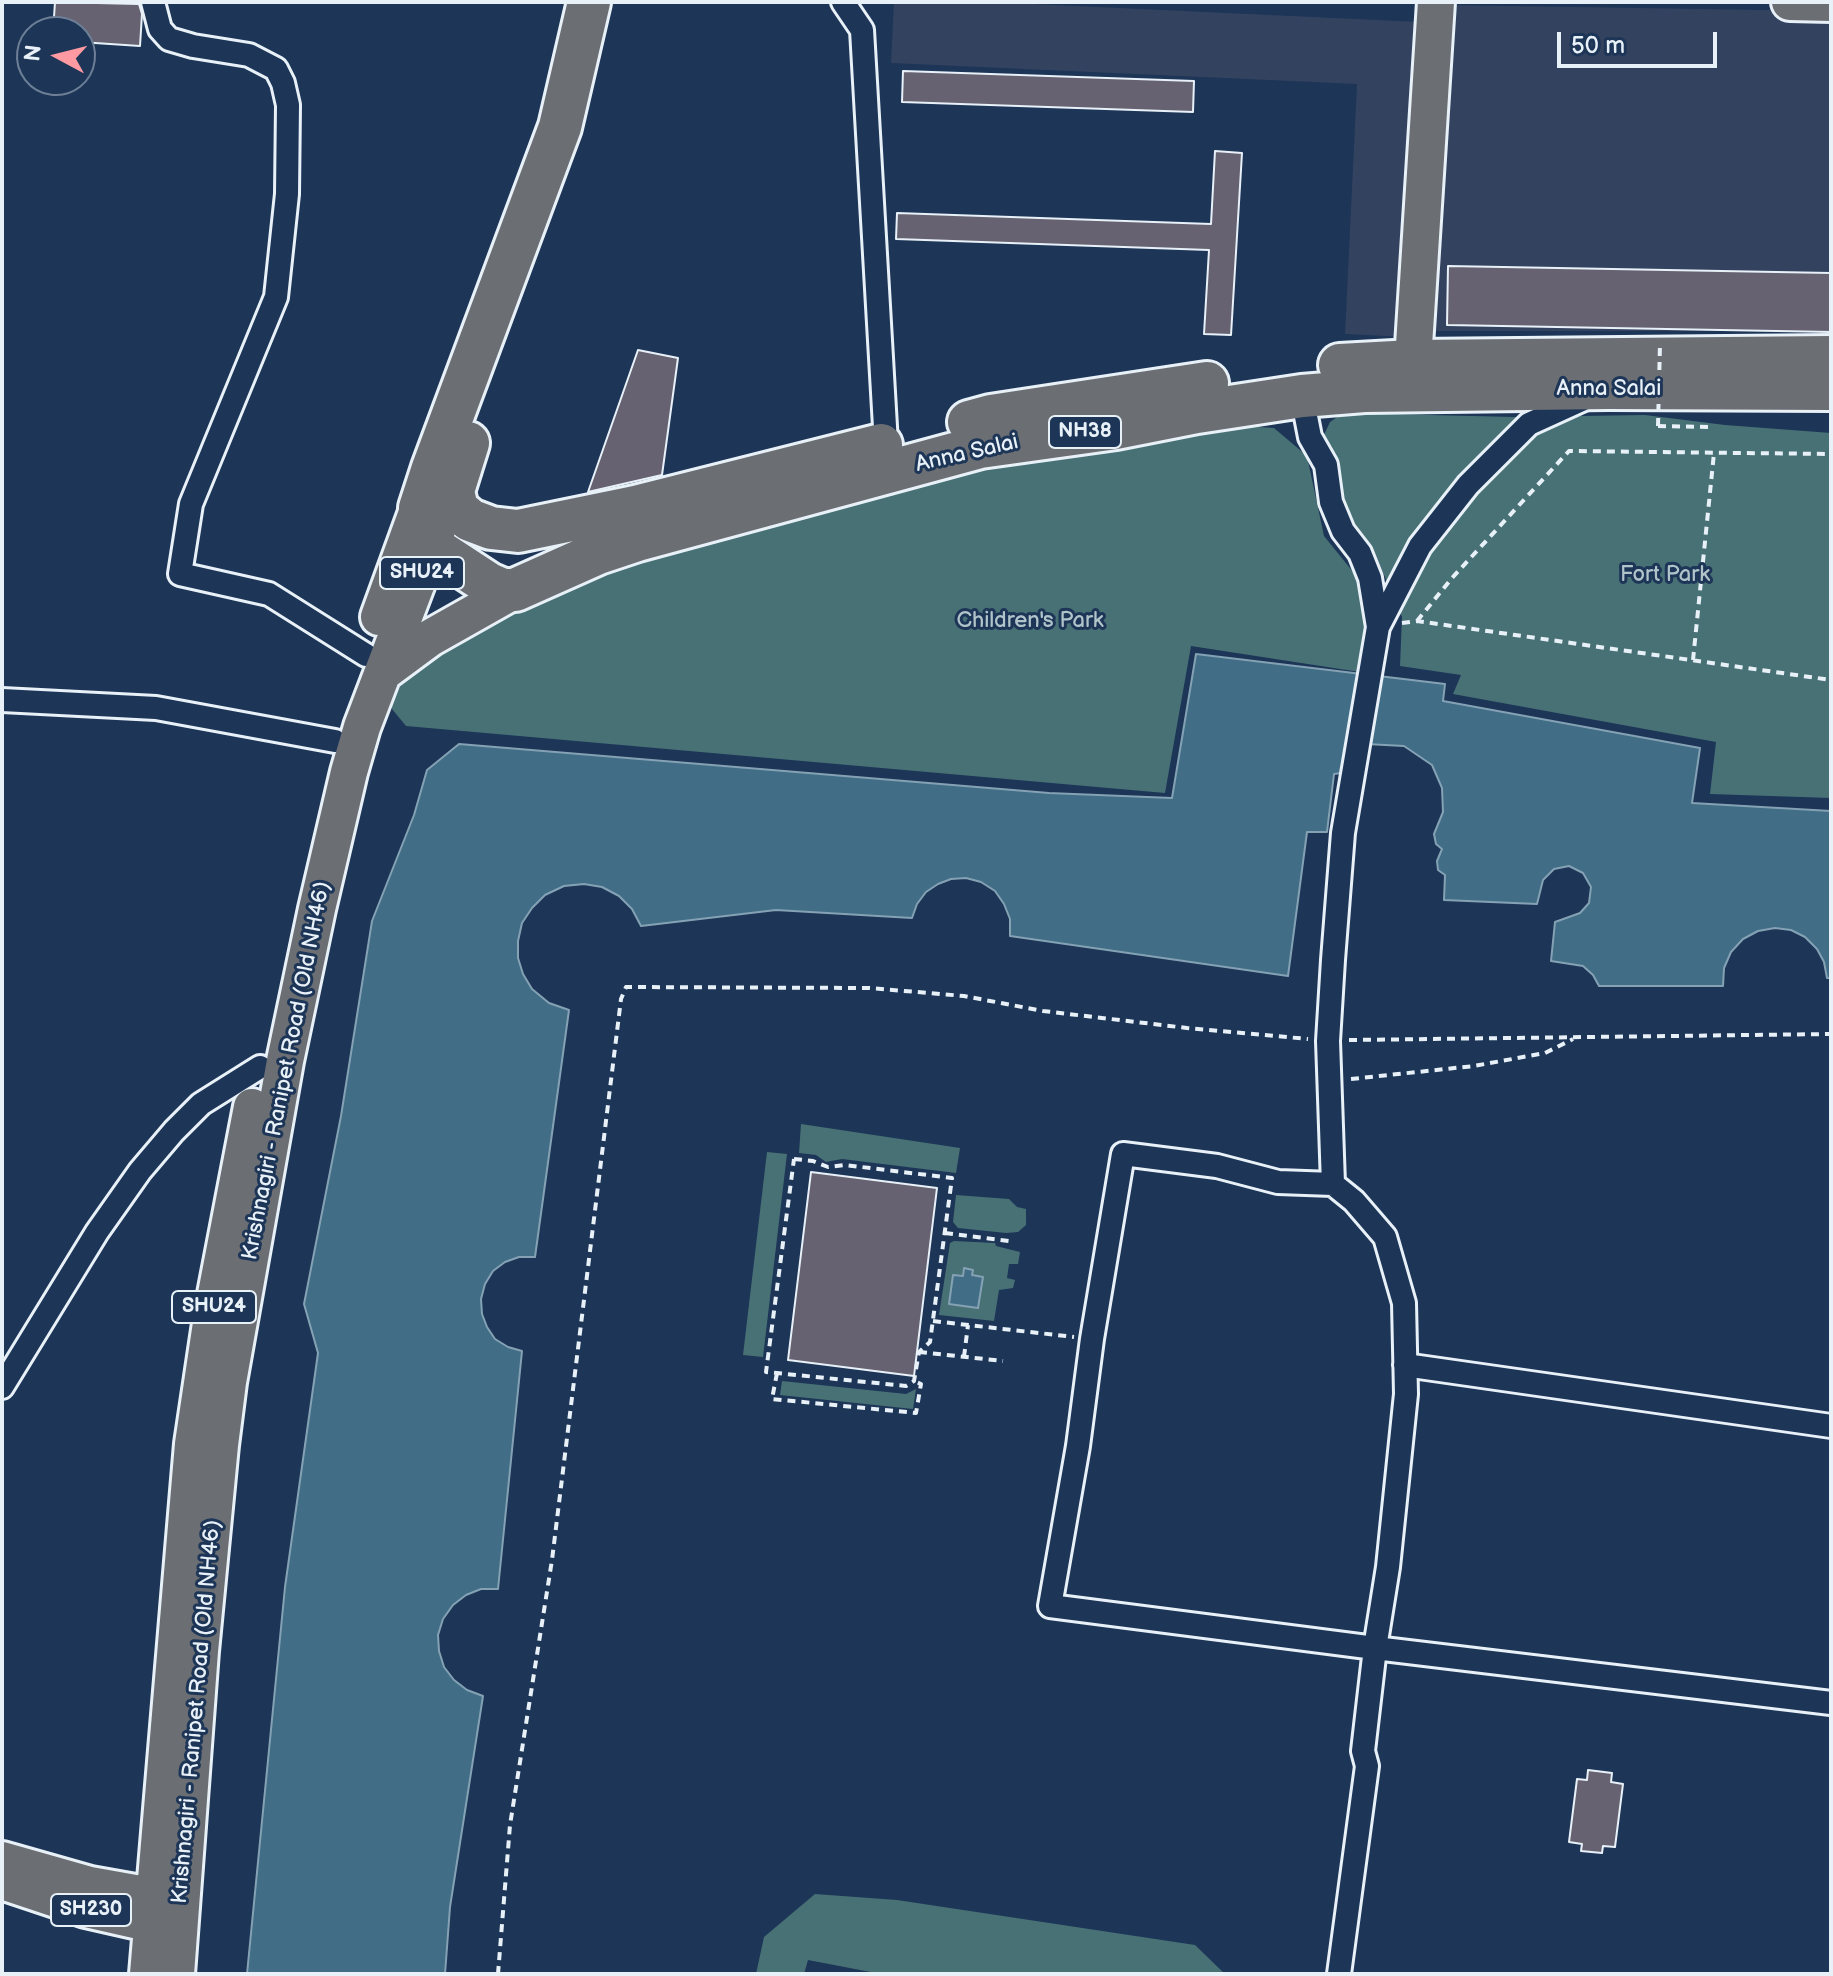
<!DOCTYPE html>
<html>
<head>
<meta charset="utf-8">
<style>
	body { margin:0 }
	#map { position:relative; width:1833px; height:1976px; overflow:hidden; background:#1d3557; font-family:"Balsamiq Sans",sans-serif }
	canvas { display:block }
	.frame { position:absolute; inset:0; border:4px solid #e8f1f8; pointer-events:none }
	.north { position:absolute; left:16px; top:16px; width:80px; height:80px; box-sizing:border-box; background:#1d3557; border:2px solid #6e8097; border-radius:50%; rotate:277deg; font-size:22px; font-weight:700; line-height:32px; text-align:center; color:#e8f1f8 }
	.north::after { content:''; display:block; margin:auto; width:28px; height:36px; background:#ff9aa2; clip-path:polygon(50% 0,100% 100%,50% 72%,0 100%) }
	.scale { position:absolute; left:1557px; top:32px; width:160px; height:36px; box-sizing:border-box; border:4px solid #e8f1f8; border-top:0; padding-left:10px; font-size:24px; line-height:28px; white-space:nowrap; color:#e8f1f8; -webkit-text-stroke:6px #1d3557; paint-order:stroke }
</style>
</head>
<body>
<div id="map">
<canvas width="1833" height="1976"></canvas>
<div class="frame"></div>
<div class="north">N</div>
<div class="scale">50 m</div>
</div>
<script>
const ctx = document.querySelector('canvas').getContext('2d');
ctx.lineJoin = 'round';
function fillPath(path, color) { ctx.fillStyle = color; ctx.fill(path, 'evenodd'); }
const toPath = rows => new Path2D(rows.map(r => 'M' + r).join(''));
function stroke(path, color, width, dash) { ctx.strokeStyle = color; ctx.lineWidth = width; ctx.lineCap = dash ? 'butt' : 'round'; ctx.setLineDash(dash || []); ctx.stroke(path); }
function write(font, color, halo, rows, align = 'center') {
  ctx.font = font + ' "Balsamiq Sans",sans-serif'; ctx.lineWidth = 6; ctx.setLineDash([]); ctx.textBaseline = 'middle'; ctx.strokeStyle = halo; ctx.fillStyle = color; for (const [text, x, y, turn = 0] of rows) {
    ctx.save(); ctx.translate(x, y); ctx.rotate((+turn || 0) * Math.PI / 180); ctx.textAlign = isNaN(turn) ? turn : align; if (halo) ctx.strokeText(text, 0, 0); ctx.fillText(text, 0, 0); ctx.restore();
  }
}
fillPath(toPath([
	[894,2,991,2,1420,22,1406,337,1345,334,1357,84,891,63],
	[1446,5,1831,11,1831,331,1424,331]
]), '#33425f');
fillPath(toPath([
	[1343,413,1515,417,1645,415,1725,425,1831,433,1831,798,1710,794,1716,742,1453,694,1461,675,1400,666,1402,617,1376,556,1350,517,1340,495,1323,437,1330,422],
	[1231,425,1274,428,1307,456,1324,536,1358,578,1371,626,1366,673,1191,646,1165,793,406,726,392,709,391,691,402,668,492,620,585,579,749,524,982,466,1189,436],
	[801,1124,960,1148,956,1173,842,1159,826,1162,816,1155,799,1153],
	[767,1152,787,1154,763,1357,743,1355],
	[956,1195,1009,1199,1017,1207,1026,1209,1026,1225,1018,1232,1006,1233,958,1228,953,1222],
	[954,1241,995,1243,996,1246,1020,1252,1018,1264,1009,1264,1007,1278,1015,1280,1013,1288,999,1290,994,1321,939,1315,950,1243],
	[964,1269,972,1275,949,1304,953,1275,963,1276],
	[782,1381,906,1394,916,1389,913,1409,780,1395],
	[815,1894,897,1900,1195,1945,1225,1974,881,1974,808,1960,804,1974,756,1974,764,1937]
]), '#487176');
const water = toPath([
	[1196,654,1445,684,1443,701,1700,748,1692,803,1831,811,1831,978,1827,978,1824,962,1817,949,1805,937,1791,930,1775,928,1758,931,1743,939,1731,952,1724,968,1723,986,1599,986,1593,975,1583,966,1551,961,1555,922,1580,913,1589,903,1591,887,1583,873,1569,866,1554,869,1543,880,1537,904,1444,900,1445,875,1438,870,1437,861,1442,849,1436,844,1434,834,1443,812,1442,788,1432,765,1404,746,1347,743,1341,773,1334,774,1327,832,1307,832,1288,976,1010,936,1010,919,1004,904,995,891,981,882,966,878,951,879,938,884,926,892,917,904,912,918,776,910,641,926,632,909,619,896,602,887,584,884,564,886,545,895,532,908,522,923,518,941,518,958,523,974,532,989,549,1003,569,1010,535,1257,519,1257,505,1262,493,1271,485,1284,481,1299,482,1314,487,1327,495,1339,508,1347,522,1351,498,1589,481,1589,466,1595,453,1605,443,1619,438,1635,439,1651,444,1667,454,1680,467,1690,483,1696,450,1907,445,1974,247,1974,285,1587,318,1353,304,1304,341,1116,372,921,414,815,427,770,459,744,1049,793,1172,798,1196,654],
	[964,1268,973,1270,972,1275,983,1277,978,1308,949,1304,953,1275,963,1276,964,1268]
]);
fillPath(water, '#416d86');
stroke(water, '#84a2b4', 2);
const building = toPath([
	[55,2,139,4,142,14,140,46,80,42,80,32,53,32,55,2],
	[903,71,1194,81,1193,112,902,102,903,71],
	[1215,151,1242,153,1231,335,1204,334,1209,250,896,239,897,213,1211,224,1215,151],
	[1448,266,1831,273,1831,332,1447,325,1448,266],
	[638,350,678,358,662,475,588,492,638,350],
	[811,1172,937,1188,914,1376,788,1360,811,1172],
	[1588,1770,1612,1773,1611,1782,1623,1784,1615,1847,1603,1846,1602,1853,1581,1851,1582,1844,1569,1842,1577,1779,1587,1780,1588,1770]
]);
fillPath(building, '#666272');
stroke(building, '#e8f1f8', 2);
const street = toPath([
	[153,2,160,29,169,39,193,46,249,55,276,69,283,83,288,105,287,194,276,297,191,504,180,574,269,594,366,655],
	[843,2,862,30,886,444],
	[1302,396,1310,437,1326,465,1331,502,1343,531,1360,553,1370,578,1378,627],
	[2,700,156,708,335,741],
	[1333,1184,1354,1201,1385,1237,1404,1303,1406,1394,1388,1567,1375,1648,1050,1606,1078,1446,1092,1339,1123,1154,1217,1166,1278,1182,1333,1184,1328,1041,1333,960,1343,833,1378,627,1420,546,1468,485,1529,424,1586,398],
	[1405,1365,1831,1426],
	[2,1387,97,1232,140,1171,174,1131,201,1104,260,1067],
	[1339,1974,1367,1766,1363,1751,1375,1648,1831,1703]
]);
const primary = toPath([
	[1790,2,1831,3],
	[1413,361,1436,2],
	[379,617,423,496],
	[384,672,430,638,515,590],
	[2,1860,90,1885,163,1898,180,1911,165,1921,152,1924,86,1909,2,1881],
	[148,1974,193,1444,213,1310,252,1107],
	[176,1974,200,1651,220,1445,228,1382,285,1061,317,909,349,772,362,727,440,522]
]);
const highway = toPath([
	[589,2,560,127,433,468,420,508,420,523,426,537,437,550,489,584,503,590,515,590,598,553,637,540,980,447,1116,428,1197,412,1302,396,1364,391,1608,388,1831,389],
	[1340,365,1413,361,1831,357],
	[969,422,991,416,1207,383],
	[468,443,453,491,457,509,470,520,491,528,518,531,635,507,881,445]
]);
stroke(street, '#e8f1f8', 28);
stroke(primary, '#e8f1f8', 42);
stroke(highway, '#e8f1f8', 48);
stroke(toPath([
	[1658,426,1711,427],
	[1417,621,1452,578,1569,451,1831,454],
	[1402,623,1417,621,1831,680],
	[1693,660,1714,453],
	[1349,1040,1831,1034],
	[1351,1079,1474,1066,1545,1053,1573,1039],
	[794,1159,813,1161,828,1167,845,1165,952,1178,930,1342,919,1352,914,1381,906,1386,766,1372,794,1159],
	[945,1233,1009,1241],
	[933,1321,1074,1337],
	[919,1352,1003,1361],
	[964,1357,968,1325],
	[777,1373,772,1399,916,1413,921,1384,914,1381],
	[498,1974,510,1825,552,1560,621,999,626,987,869,988,964,996,1043,1011,1187,1028,1308,1039]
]), '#e8f1f8', 4, [8, 6]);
stroke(street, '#1d3557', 22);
stroke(primary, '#6b6f74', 36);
stroke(highway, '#6b6f74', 42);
stroke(toPath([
	[1658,426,1660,344]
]), '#e8f1f8', 4, [8, 6]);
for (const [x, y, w] of [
	[1085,432,72],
	[422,573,84],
	[214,1307,84],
	[91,1910,80]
]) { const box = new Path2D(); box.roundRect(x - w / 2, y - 16, w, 32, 6); ctx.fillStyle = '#1d3557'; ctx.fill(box); stroke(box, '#e8f1f8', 2); }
write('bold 20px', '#e8f1f8', null, [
	["NH38",1085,432],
	["SHU24",422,573],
	["SHU24",214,1307],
	["SH230",91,1910]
]);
write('22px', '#e8f1f8', '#1d3557', [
	["Anna Salai",1609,389],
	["Anna Salai",967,454,-13],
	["Krishnagiri - Ranipet Road (Old NH46)",287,1071,-79],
	["Krishnagiri - Ranipet Road (Old NH46)",197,1712,-85]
]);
write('22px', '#b0c4ca', '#1d3557', [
	["Fort Park",1665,575],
	["Children's Park",1030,621]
]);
</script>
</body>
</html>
